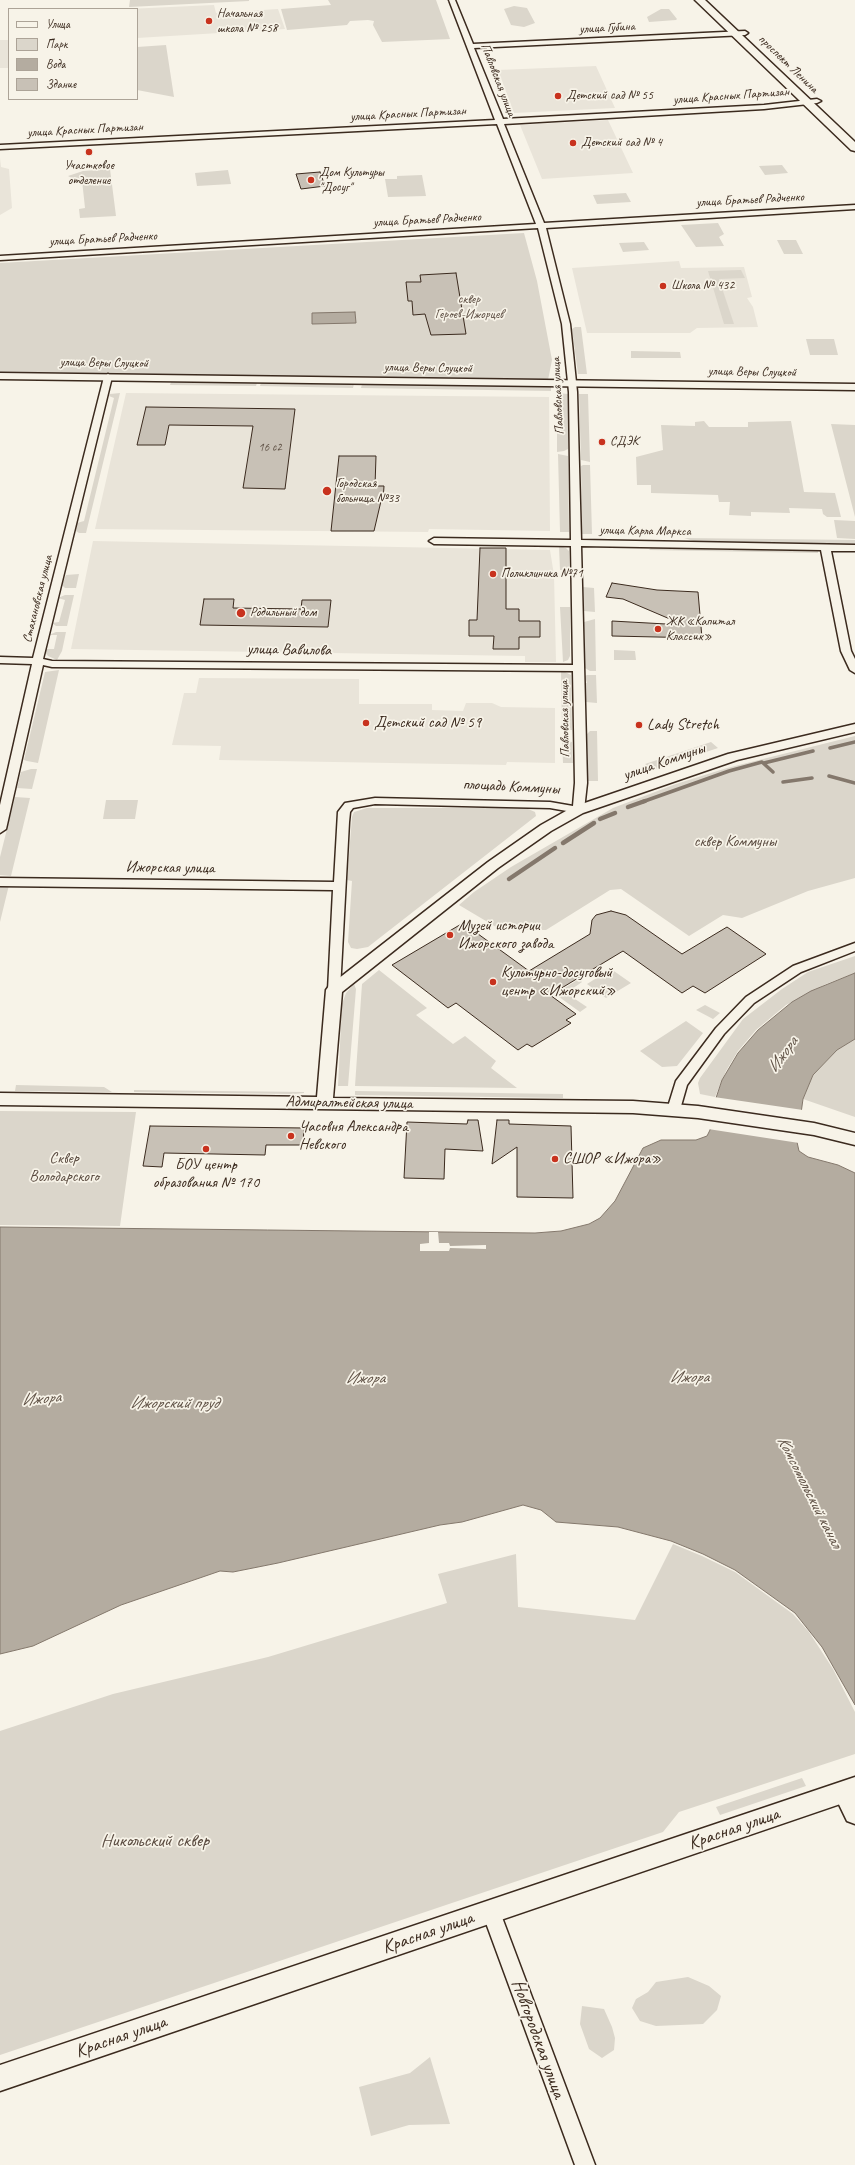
<!DOCTYPE html>
<html>
<head>
<meta charset="utf-8">
<style>
	body { margin:0 }
	#map { position:relative; width:855px; height:2165px; overflow:hidden; background:#f7f3e8; font-family:Caveat,sans-serif }
	canvas { display:block }
	.legend { position:absolute; left:8px; top:8px; width:130px; height:92px; box-sizing:border-box; background:#f7f3e8; border:1px solid #aca397; margin:0; padding:5px 7px; list-style:none; font-size:12px; color:#3b2a1e }
	.legend li { display:flex; align-items:center; gap:8px; height:20px }
	.legend b { width:20px; border:1px solid #aca397 }
</style>
</head>
<body>
<div id="map">
<canvas width="855" height="2165"></canvas>
<ul class="legend">
<li><b style="height:5px;background:#f7f3e8"></b>Улица</li>
<li><b style="height:11px;background:#dbd6cb"></b>Парк</li>
<li><b style="height:11px;background:#b4aca0"></b>Вода</li>
<li><b style="height:11px;background:#c8c1b6"></b>Здание</li>
</ul>
</div>
<script>
const ctx = document.querySelector('canvas').getContext('2d');
ctx.lineJoin = 'round';
function fillPath(path, color) { ctx.fillStyle = color; ctx.fill(path, 'evenodd'); }
const toPath = rows => new Path2D(rows.map(r => 'M' + r).join(''));
function stroke(path, color, width, dash) { ctx.strokeStyle = color; ctx.lineWidth = width; ctx.lineCap = dash ? 'butt' : 'round'; ctx.setLineDash(dash || []); ctx.stroke(path); }
function write(font, color, halo, rows, align = 'center') {
  ctx.font = font + ' Caveat,sans-serif'; ctx.lineWidth = 3.5; ctx.setLineDash([]); ctx.textBaseline = 'middle'; ctx.strokeStyle = halo; ctx.fillStyle = color; for (const [text, x, y, turn = 0] of rows) {
    ctx.save(); ctx.translate(x, y); ctx.rotate((+turn || 0) * Math.PI / 180); ctx.textAlign = isNaN(turn) ? turn : align; if (halo) ctx.strokeText(text, 0, 0); ctx.fillText(text, 0, 0); ctx.restore();
  }
}
fillPath(toPath([
	[214,5,216,13,278,9,285,29,137,38,137,9,127,9],
	[0,40,9,40,9,68,0,68],
	[596,66,615,108,514,113,498,70],
	[608,120,633,173,542,179,520,125],
	[0,158,1,167,9,169,12,208,0,215],
	[679,261,681,268,744,267,752,297,747,298,753,307,758,327,697,328,690,333,587,333,572,268],
	[126,393,549,397,550,531,429,529,428,532,95,529],
	[93,541,550,550,554,575,556,662,525,662,525,656,71,649],
	[199,678,359,679,359,704,432,704,432,710,463,711,466,703,492,703,501,707,555,708,555,763,507,762,506,765,219,760,221,746,172,745,184,693,196,693]
]), '#e9e4d9');
fillPath(toPath([
	[130,0,249,0,249,1,129,7],
	[328,0,436,0,450,39,382,42,373,25,374,21,368,20,350,21,347,25,287,30,281,9,331,5],
	[514,6,527,8,535,23,524,27,511,25,504,9],
	[661,9,669,9,677,19,676,20,649,22,647,17],
	[166,45,174,97,137,90,137,47],
	[782,165,788,173,765,175,759,166],
	[110,169,116,216,80,218,79,209,85,208,82,180,75,180,68,176,83,171],
	[228,170,231,184,197,186,195,173],
	[422,175,426,196,388,197,385,179,397,179,397,176],
	[626,193,631,202,597,204,593,195],
	[718,223,724,234,719,237,724,246,696,247,681,225],
	[524,233,537,281,552,360,548,380,0,372,0,263],
	[777,240,796,240,803,254,784,254],
	[644,242,649,250,623,252,619,243],
	[741,270,745,278,719,279,734,324,724,324,708,271],
	[575,327,581,327,587,374,578,374,572,329],
	[806,339,834,339,838,355,810,355],
	[631,351,680,352,681,358,631,358],
	[171,382,257,383,256,386,170,385],
	[261,383,354,384,353,388,260,386],
	[362,384,551,387,551,391,361,388],
	[120,393,86,533,79,533,76,531,77,523,84,521,114,398,109,396,110,394],
	[557,393,568,394,568,449,564,451,557,452],
	[579,394,588,394,590,462,581,460],
	[704,421,709,427,748,427,748,422,791,421,804,492,835,493,841,517,827,517,823,514,822,509,789,508,790,513,751,512,751,516,729,515,730,502,719,502,718,495,651,493,651,485,637,485,636,457,663,450,661,425,695,426,695,422],
	[831,424,855,425,855,517],
	[558,454,568,456,569,532,560,532],
	[583,465,590,465,592,534,582,534,581,466],
	[834,520,855,521,855,539,837,538],
	[684,538,855,540,855,544,697,542],
	[559,546,566,548,569,551,569,570,560,570],
	[651,548,818,551,818,553,649,550],
	[79,574,76,588,65,588,62,585,66,575],
	[583,587,594,588,595,612,584,611],
	[65,595,74,595,67,626,56,626,52,623,59,622,65,600,58,598],
	[560,607,570,607,570,656,568,660,563,662],
	[595,619,596,671,590,671,585,668,584,622],
	[56,632,66,632,62,651,57,660,48,656,45,652,46,649,54,649,57,635,49,635],
	[614,650,635,651,636,660,614,660],
	[59,670,38,763,27,761,24,760,45,672],
	[561,670,571,675,572,730,562,730],
	[587,675,596,675,597,703,586,702,585,683,587,683,585,676],
	[590,731,597,731,598,781,588,781,587,734],
	[855,736,855,878,808,891,742,918,723,915,689,936,621,889,610,890,546,930,507,930,496,927,459,905,474,892,511,867,613,808,676,784,727,768],
	[562,740,572,742,573,763,563,763],
	[711,742,718,748,652,770,645,764],
	[31,769,37,769,32,789,17,788,21,772],
	[15,797,30,798,11,876,0,875,0,857],
	[106,800,138,800,135,819,103,819],
	[367,808,526,808,535,812,536,816,368,947,357,949,351,948,348,942,352,881,347,880,352,817,354,812],
	[0,885,9,885,0,922],
	[855,956,855,973,826,984,786,1005,756,1030,738,1051,726,1071,715,1097,700,1094,698,1083,700,1078,743,1019,782,989,808,972],
	[611,969,631,983,606,998,587,984],
	[379,970,427,1008,416,1015,453,1044,465,1036,496,1061,491,1068,517,1088,355,1086,362,984],
	[579,979,582,982,566,993,587,1007,580,1012,555,994],
	[354,984,356,989,348,1086,338,1086,342,1004,346,993],
	[705,1005,720,1013,713,1019,696,1010],
	[686,1021,703,1033,677,1066,662,1067,640,1051],
	[855,1039,855,1117,803,1099,813,1075,837,1050],
	[16,1085,104,1087,112,1092,15,1091],
	[134,1090,304,1092,304,1093,294,1094,134,1092],
	[355,1091,563,1094,563,1098,355,1095],
	[0,1111,136,1112,120,1226,0,1225],
	[673,1544,702,1556,735,1572,793,1614,809,1632,833,1669,855,1712,855,1754,679,1812,663,1832,0,2055,0,1731,113,1694,268,1657,447,1603,438,1574,516,1554,518,1607,635,1620],
	[802,1778,806,1786,720,1815,716,1807],
	[688,1977,709,1986,721,1996,717,2010,703,2024,656,2026,640,2021,632,2008,636,1999,648,1992,656,1982],
	[582,2006,604,2009,612,2027,615,2038,614,2050,602,2058,589,2049,580,2024],
	[430,2057,450,2124,409,2125,371,2136,359,2087,410,2073]
]), '#dbd6cb');
const water = toPath([
	[355,312,356,323,312,324,312,313,355,312],
	[855,973,855,1039,837,1050,813,1075,803,1099,797,1142,799,1151,808,1157,838,1165,855,1173,855,1705,822,1647,795,1613,735,1570,703,1554,671,1541,618,1527,556,1522,541,1510,523,1505,462,1522,440,1525,278,1563,233,1572,220,1571,121,1605,33,1646,0,1654,0,1227,535,1233,561,1231,589,1224,600,1218,615,1201,643,1148,661,1140,696,1140,707,1136,710,1130,716,1098,722,1080,738,1053,758,1030,792,1002,811,991,855,973]
]);
fillPath(water, '#b4aca0');
stroke(water, '#84786c', 1);
fillPath(toPath([
	[714,1097,803,1110,799,1143,708,1129],
	[429,1232,438,1232,439,1243,449,1243,450,1246,486,1245,486,1249,450,1248,449,1251,420,1251,420,1244,429,1243]
]), '#f7f3e8');
stroke(toPath([
	[830,748,855,742],
	[764,763,813,751],
	[829,776,855,783],
	[783,782,812,778],
	[642,802,729,771,762,762,773,772]
]), '#84786c', 3.5);
stroke(toPath([
	[628,807,645,801],
	[600,819,615,813],
	[563,843,594,823],
	[509,879,555,848]
]), '#84786c', 4.5);
const building = toPath([
	[320,172,325,186,301,189,296,174,320,172],
	[456,273,466,334,431,335,425,314,413,315,412,301,408,301,406,282,421,282,420,275,456,273],
	[146,407,295,409,285,489,243,488,253,426,169,425,165,445,137,445,146,407],
	[339,456,376,456,375,486,384,486,383,501,381,501,374,531,331,531,339,456],
	[480,548,506,548,506,609,519,609,519,621,540,621,540,637,519,637,519,649,493,649,494,636,469,636,469,620,477,620,480,548],
	[612,583,657,590,698,592,702,638,612,636,612,621,684,625,623,599,606,597,612,583],
	[204,599,234,599,233,608,301,609,302,600,331,600,328,627,200,625,204,599],
	[611,911,626,915,682,954,727,927,766,954,705,993,693,986,682,993,623,951,550,995,576,1014,566,1020,571,1023,532,1047,527,1044,518,1050,456,1003,448,1008,392,965,463,923,529,971,590,934,592,920,596,915,611,911],
	[468,1120,478,1120,483,1151,445,1149,444,1179,404,1178,407,1122,467,1124,468,1120],
	[497,1120,509,1120,509,1124,571,1126,573,1198,517,1197,517,1147,492,1164,497,1120],
	[150,1126,304,1128,303,1145,266,1145,265,1155,164,1153,162,1167,143,1166,150,1126]
]);
fillPath(building, '#c8c1b6');
stroke(building, '#3b2a1e', 1);
const minor = toPath([
	[449,0,455,0,473,44,745,31,748,33,745,35,474,48,503,119,764,105,817,99,821,101,817,103,764,109,504,124,544,223,855,205,855,209,546,228,570,324,577,392,581,540,855,545,855,551,831,551,851,651,855,659,855,673,850,670,841,651,821,550,581,546,587,783,584,810,578,813,550,808,375,804,353,808,350,812,349,822,340,990,334,994,328,990,333,890,0,886,0,878,334,882,338,812,345,803,375,798,550,802,573,806,575,783,573,671,52,667,43,665,6,829,0,833,0,805,32,664,0,663,0,657,33,658,104,377,108,374,112,377,43,659,52,661,573,665,571,546,434,544,429,541,434,538,571,540,569,392,562,324,538,228,0,260,0,256,536,224,497,124,0,149,0,145,495,120,449,0],
	[855,943,855,951,801,972,754,1003,724,1034,687,1085,679,1113,669,1113,667,1110,676,1081,716,1028,746,997,793,966,855,943],
	[491,1903,497,1906,500,1912,595,2165,575,2165,482,1912,485,1906,491,1903]
]);
const tertiary = toPath([
	[0,373,855,384,855,390,0,379,0,373],
	[855,724,855,732,737,760,583,813,551,831,498,868,342,992,333,1098,633,1101,698,1106,814,1123,855,1133,855,1145,814,1135,698,1118,633,1113,0,1105,0,1093,317,1097,326,990,329,986,488,862,541,825,573,807,728,754,855,724],
	[844,1782,851,1785,855,1792,855,1824,847,1821,833,1792,837,1785,844,1782]
]);
const secondary = toPath([
	[695,0,705,0,855,142,855,151,851,150,695,0],
	[855,1777,855,1799,0,2091,0,2065,855,1777]
]);
stroke(minor, '#3b2a1e', 3);
stroke(tertiary, '#3b2a1e', 3);
stroke(secondary, '#3b2a1e', 3);
fillPath(minor, '#f7f3e8');
fillPath(tertiary, '#f7f3e8');
fillPath(secondary, '#f7f3e8');
for (const [x, y, r, color] of [
	[209,21,4,"#c8321e"],
	[558,96,4,"#c8321e"],
	[573,143,4,"#c8321e"],
	[89,152,4,"#c8321e"],
	[311,180,4,"#c8321e"],
	[663,286,4,"#c8321e"],
	[602,442,4,"#c8321e"],
	[327,491,5,"#c8321e"],
	[493,574,4,"#c8321e"],
	[241,613,5,"#c8321e"],
	[658,629,4,"#c8321e"],
	[366,723,4,"#c8321e"],
	[639,725,4,"#c8321e"],
	[450,935,4,"#c8321e"],
	[493,982,4,"#c8321e"],
	[291,1136,4,"#c8321e"],
	[206,1149,4,"#c8321e"],
	[555,1159,4,"#c8321e"]
]) { const dot = new Path2D(); dot.arc(x, y, r, 0, 2 * Math.PI); ctx.fillStyle = color; ctx.fill(dot); stroke(dot, '#f7f3e8', 1.5); }
write('12px', '#5e5044', null, [
	["16 с2",270,448]
]);
write('13px', '#3b2a1e', '#f7f3e8', [
	["Начальная",217,14],
	["школа № 258",217,29],
	["Детский сад № 55",566,96],
	["Детский сад № 4",581,143],
	["Участковое",89,166,"center"],
	["отделение",89,181,"center"],
	["Дом Культуры",319,173],
	["\"Досуг\"",319,188],
	["Школа № 432",671,286],
	["СДЭК",610,442],
	["Городская",336,484],
	["больница №33",336,499],
	["Поликлиника №71",501,574],
	["Родильный дом",250,613],
	["ЖК «Капитал",666,622],
	["Классик»",666,637]
], 'left');
write('13px', '#3b2a1e', '#f7f3e8', [
	["улица Губина",607,28,-3],
	["проспект Ленина",788,64,44],
	["Павловская улица",498,80,69],
	["улица Красных Партизан",731,96,-4],
	["улица Красных Партизан",408,114,-3],
	["улица Красных Партизан",85,130,-3],
	["улица Братьев Радченко",750,200,-3],
	["улица Братьев Радченко",427,220,-3],
	["улица Братьев Радченко",103,239,-3],
	["улица Веры Слуцкой",104,363,1],
	["улица Веры Слуцкой",428,368,1],
	["улица Веры Слуцкой",752,372,1],
	["Павловская улица",558,396,-93],
	["улица Карла Маркса",645,531,1],
	["Стахановская улица",38,599,-76],
	["Павловская улица",565,719,-91]
]);
write('13px', '#5b4c41', '#f7f3e8', [
	["сквер",469,300],
	["Героев-Ижорцев",469,315]
]);
write('16px', '#3b2a1e', '#f7f3e8', [
	["улица Вавилова",289,650,1],
	["улица Коммуны",664,762,-19],
	["площадь Коммуны",511,787,3],
	["Ижорская улица",170,868,1],
	["Адмиралтейская улица",349,1103,1]
]);
write('16px', '#3b2a1e', '#f7f3e8', [
	["Детский сад № 59",374,723],
	["Lady Stretch",647,725],
	["Музей истории",458,926],
	["Ижорского завода",458,944],
	["Культурно-досуговый",501,973],
	["центр «Ижорский»",501,991],
	["Часовня Александра",299,1127],
	["Невского",299,1145],
	["СШОР «Ижора»",563,1159],
	["БОУ центр",206,1165,"center"],
	["образования № 170",206,1183,"center"]
], 'left');
write('16px', '#5b4c41', '#f7f3e8', [
	["сквер Коммуны",735,842],
	["Сквер",64,1159],
	["Володарского",64,1177]
]);
write('italic 17px', '#5f5145', '#f7f3e8', [
	["Ижора",783,1055,-54],
	["Ижора",689,1378],
	["Ижора",365,1379],
	["Ижора",41,1399,-5],
	["Ижорский пруд",174,1404],
	["Комсомольский канал",809,1492,63]
]);
write('19px', '#3b2a1e', '#f7f3e8', [
	["Красная улица",734,1829,-19],
	["Красная улица",428,1933,-19],
	["Красная улица",121,2037,-19],
	["Новгородская улица",538,2039,70]
]);
write('19px', '#5b4c41', '#f7f3e8', [
	["Никольский сквер",155,1841]
]);
</script>
</body>
</html>
